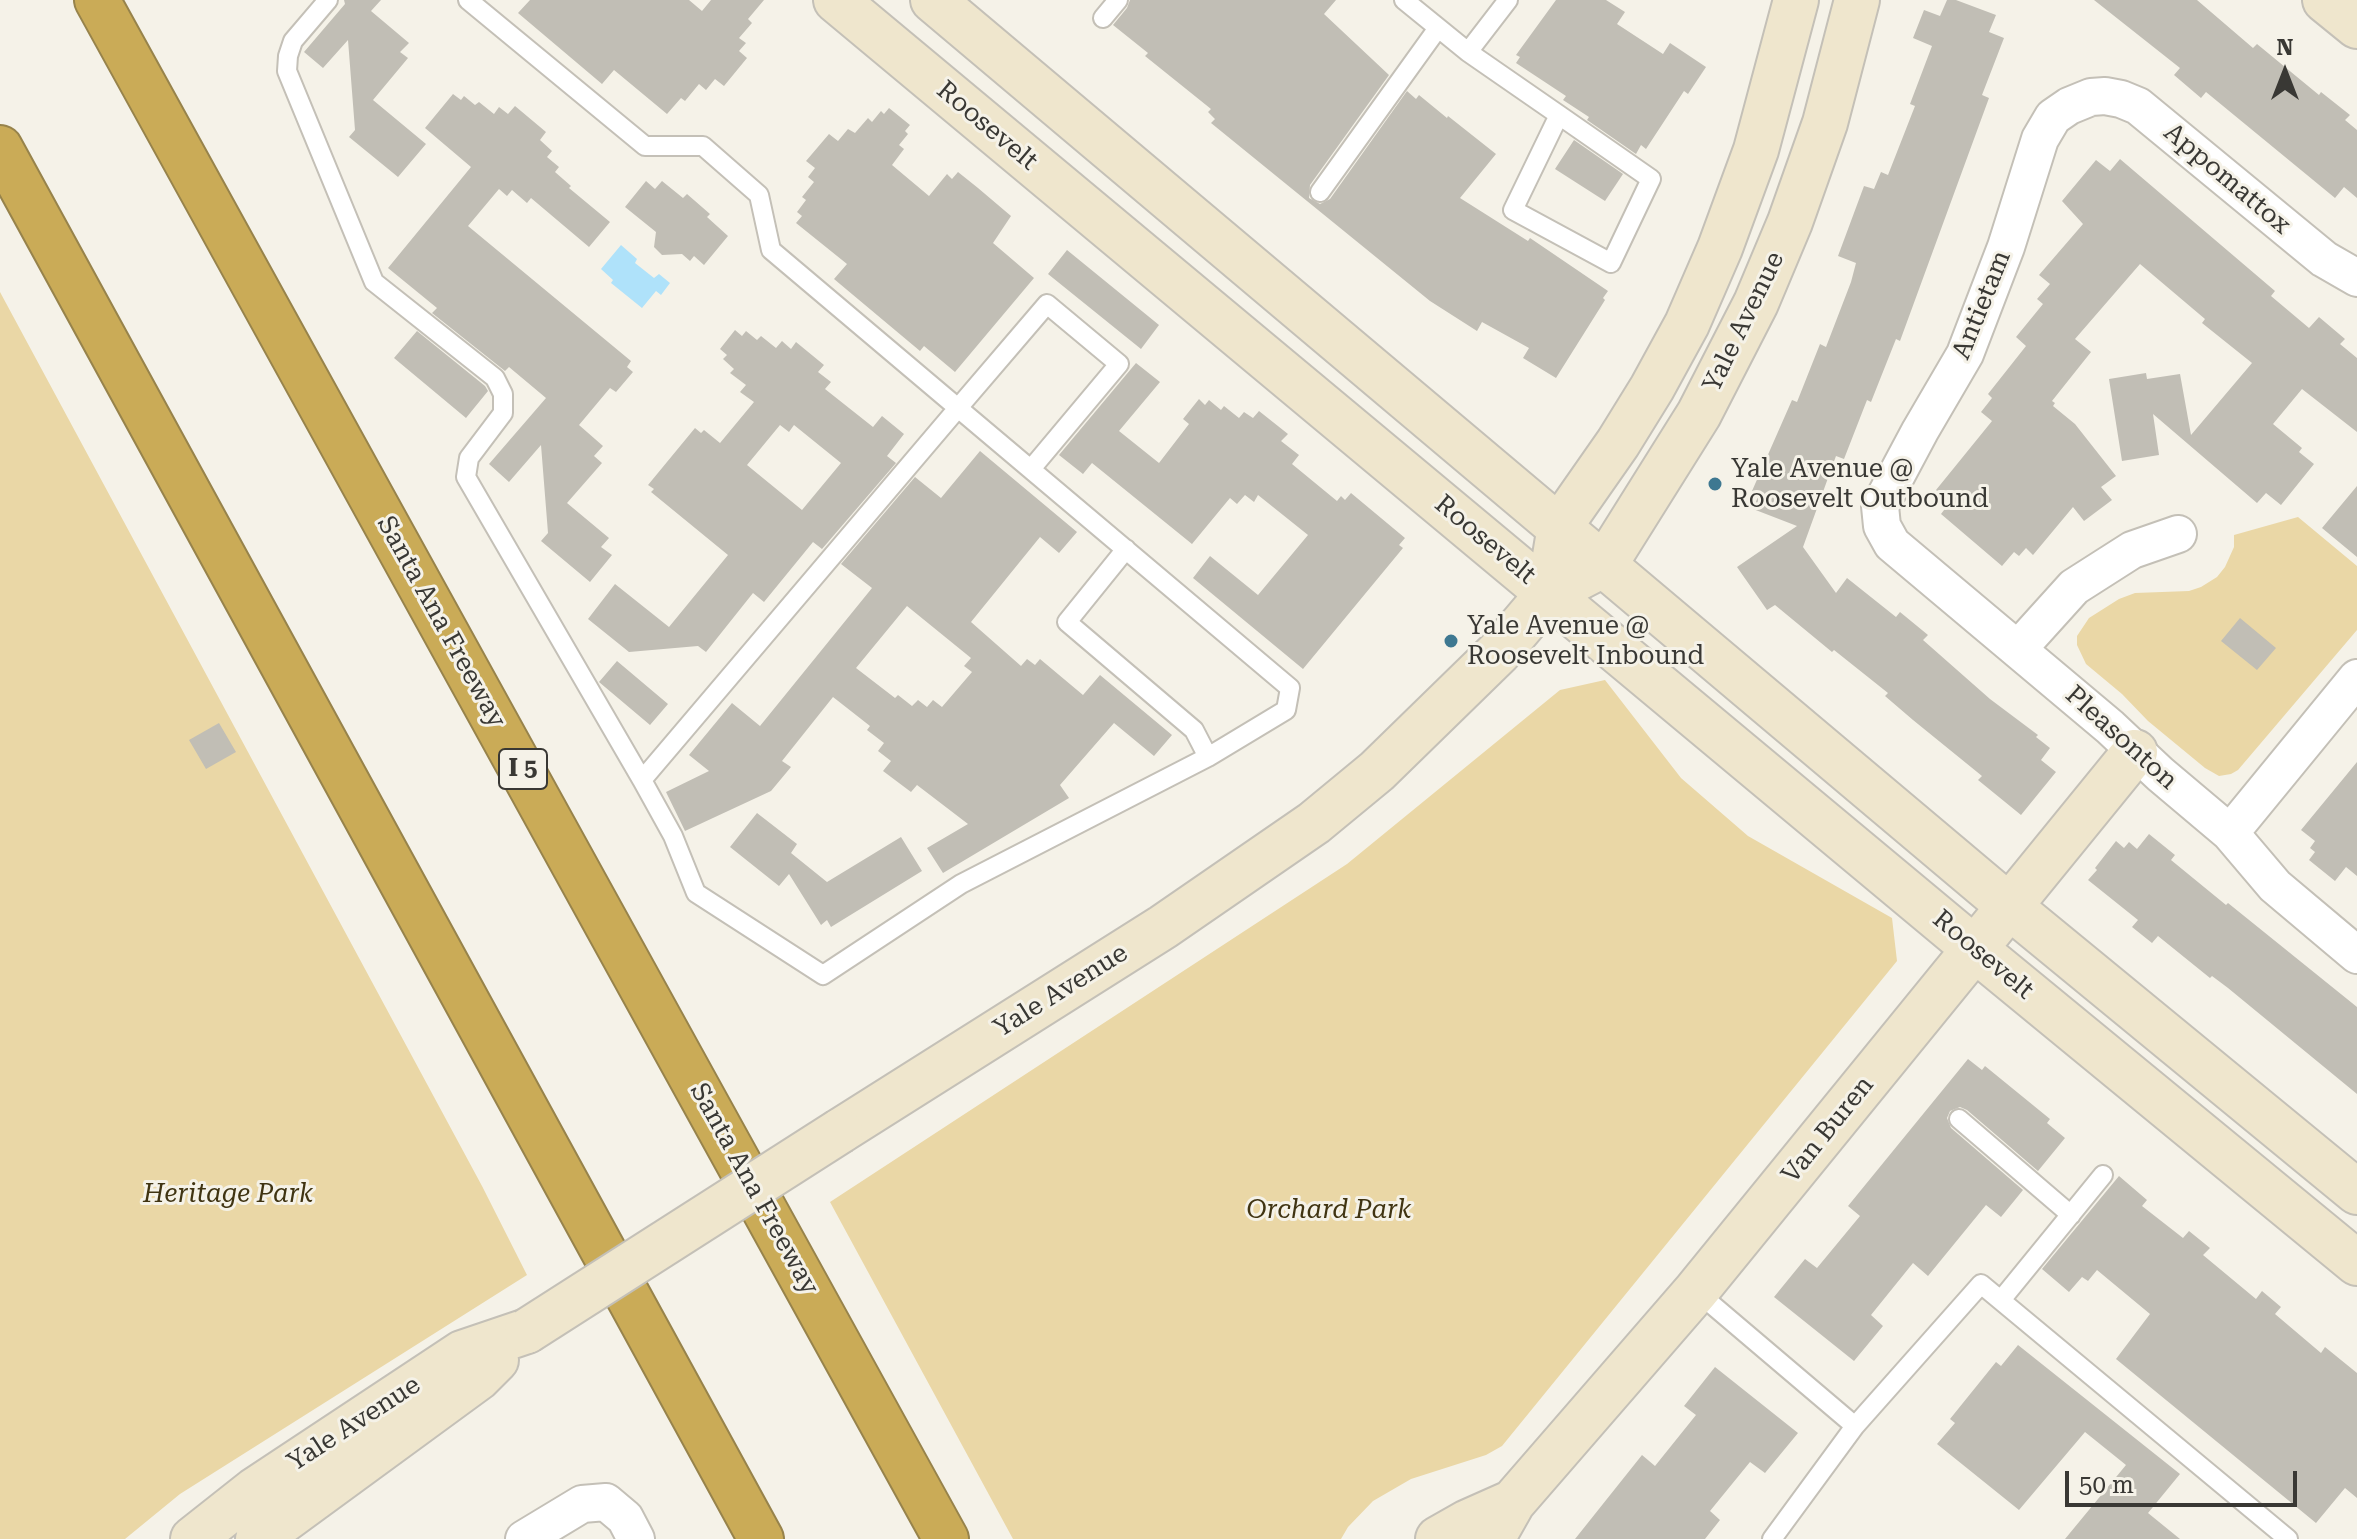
<!DOCTYPE html>
<html>
<head>
<meta charset="utf-8">
<style>
	body { margin:0 }
	#map { position:relative; width:2357px; height:1539px; overflow:hidden; background:#f5f2e8; font-family:"Roboto Serif",serif }
	canvas { display:block }
	.north { position:absolute; left:2245px; top:32px; width:80px; height:80px; -webkit-text-stroke:6px #f5f2e8; paint-order:stroke; rotate:0deg; font-size:22px; font-weight:700; line-height:32px; text-align:center; color:#393834 }
	.north::after { content:''; display:block; margin:auto; width:28px; height:36px; background:#393834; clip-path:polygon(50% 0,100% 100%,50% 72%,0 100%) }
	.scale { position:absolute; left:2065px; top:1471px; width:232px; height:36px; box-sizing:border-box; border:4px solid #393834; border-top:0; padding-left:10px; font-size:24px; line-height:28px; white-space:nowrap; color:#393834; -webkit-text-stroke:6px #f5f2e8; paint-order:stroke }
</style>
</head>
<body>
<div id="map">
<canvas width="2357" height="1539"></canvas>
<div class="north">N</div>
<div class="scale">50 m</div>
</div>
<script>
const ctx = document.querySelector('canvas').getContext('2d');
ctx.lineJoin = 'round';
function fillPath(path, color) { ctx.fillStyle = color; ctx.fill(path, 'evenodd'); }
const toPath = rows => new Path2D(rows.map(r => 'M' + r).join(''));
function stroke(path, color, width, dash) { ctx.strokeStyle = color; ctx.lineWidth = width; ctx.lineCap = dash ? 'butt' : 'round'; ctx.setLineDash(dash || []); ctx.stroke(path); }
function write(font, color, halo, rows, align = 'center') {
  ctx.font = font + ' "Roboto Serif",serif'; ctx.lineWidth = 6; ctx.setLineDash([]); ctx.textBaseline = 'middle'; ctx.strokeStyle = halo; ctx.fillStyle = color; for (const [text, x, y, turn = 0] of rows) {
    ctx.save(); ctx.translate(x, y); ctx.rotate((+turn || 0) * Math.PI / 180); ctx.textAlign = isNaN(turn) ? turn : align; if (halo) ctx.strokeText(text, 0, 0); ctx.fillText(text, 0, 0); ctx.restore();
  }
}
fillPath(toPath([
	[0,292,482,1186,527,1275,180,1494,125,1539,0,1539],
	[2298,517,2357,566,2357,630,2238,770,2231,774,2219,776,2205,768,2148,721,2122,694,2086,664,2077,645,2077,636,2089,618,2119,599,2135,593,2189,591,2201,587,2217,577,2225,567,2234,547,2234,535],
	[1605,680,1681,778,1748,836,1892,918,1897,961,1502,1446,1486,1455,1411,1479,1373,1501,1348,1527,1341,1539,1013,1539,830,1202,1347,864,1560,690]
]), '#ead7a6');
fillPath(toPath([
	[621,245,637,259,635,263,654,278,659,274,670,283,661,295,656,291,642,308,611,283,613,280,601,269]
]), '#afe2fa');
fillPath(toPath([
	[344,0,381,0,371,11,409,43,400,52,408,58,373,100,426,144,398,177,349,137,355,130,348,40,323,68,304,52,345,4],
	[530,0,689,0,702,11,711,0,764,0,748,19,752,23,739,38,746,43,739,51,747,58,724,86,715,79,706,90,699,84,685,101,681,98,667,114,614,70,602,84,518,13],
	[1130,0,1336,0,1324,14,1389,75,1310,185,1309,198,1320,204,1330,199,1407,91,1416,99,1419,95,1447,118,1448,116,1496,154,1460,198,1528,241,1530,238,1608,291,1603,298,1605,300,1556,378,1523,358,1529,348,1482,322,1477,331,1430,301,1211,123,1215,119,1208,112,1211,109,1145,56,1148,53,1113,25,1127,8],
	[1556,0,1606,0,1625,12,1617,24,1663,54,1670,43,1706,67,1688,94,1684,91,1646,149,1641,145,1636,154,1587,120,1589,117,1563,100,1566,96,1516,63,1520,57,1516,55],
	[1947,0,1956,0,1996,15,1989,32,2004,38,1982,95,1989,98,1900,341,1896,339,1871,402,1867,400,1844,459,1836,456,1803,547,1836,593,1847,578,1896,617,1900,612,1928,635,1923,640,1990,699,2038,735,2036,737,2050,748,2041,760,2056,772,2021,815,1978,780,1982,776,1913,720,1885,696,1888,693,1834,650,1832,652,1775,605,1767,610,1737,567,1797,526,1753,509,1759,494,1752,491,1792,400,1797,402,1820,344,1826,347,1851,282,1856,263,1838,256,1864,186,1874,189,1881,172,1888,175,1915,106,1910,104,1932,46,1913,38,1924,10,1940,16],
	[2094,0,2197,0,2253,48,2257,44,2319,95,2321,92,2350,115,2345,120,2357,130,2357,198,2344,187,2335,198,2206,92,2201,98,2174,75,2180,68],
	[453,94,461,100,464,96,475,105,479,102,494,114,499,107,508,114,515,106,546,132,540,140,552,151,547,157,559,167,555,172,571,186,569,188,610,222,589,247,531,198,527,203,512,190,507,196,499,189,468,226,631,361,627,367,633,372,616,392,610,388,579,425,603,446,594,456,602,463,567,503,609,538,601,547,612,555,590,582,541,541,548,533,541,445,509,482,489,464,546,398,509,367,505,371,432,313,437,308,388,268,471,167,425,128],
	[889,108,910,125,905,131,908,134,899,145,904,149,892,165,929,196,947,174,952,179,958,172,978,188,1011,216,993,243,1034,278,955,372,924,346,920,351,834,279,847,264,796,223,802,216,797,212,806,200,802,197,814,182,808,177,815,168,806,161,829,134,838,141,848,129,855,133,868,118,872,122,881,111,884,114],
	[1574,140,1623,174,1605,201,1555,169],
	[2120,159,2275,291,2271,296,2309,328,2319,317,2345,339,2340,344,2357,358,2357,432,2302,389,2273,424,2302,448,2299,452,2314,464,2281,505,2266,493,2257,503,2153,414,2159,455,2122,461,2109,379,2146,373,2147,379,2180,374,2191,435,2252,363,2202,323,2205,319,2140,264,2075,339,2091,352,2052,401,2055,403,2053,406,2075,424,2116,476,2101,487,2112,500,2084,521,2073,507,2033,555,2026,548,2019,556,2014,552,2002,566,1941,514,1950,502,1936,490,1992,421,1981,412,1992,398,1988,394,2026,346,2016,337,2043,304,2037,299,2050,284,2039,275,2083,224,2062,201,2096,160,2110,171],
	[646,181,655,189,662,181,683,198,687,194,710,214,707,217,728,236,704,265,694,256,690,261,682,254,662,255,654,247,656,232,625,207],
	[1067,250,1159,325,1141,349,1048,274],
	[735,330,742,336,746,331,757,340,761,336,776,348,782,341,791,349,796,342,824,365,818,372,831,382,825,389,873,427,882,416,904,434,887,456,896,463,822,549,813,542,764,602,753,593,706,652,698,646,629,652,588,619,615,584,669,627,728,555,651,492,654,489,648,485,695,428,701,433,704,430,720,443,754,402,740,392,746,385,730,373,734,369,723,359,727,355,720,349],
	[780,425,789,432,794,425,841,463,802,510,747,465],
	[417,331,485,386,488,391,466,418,394,358],
	[1136,363,1160,382,1119,431,1159,463,1189,424,1183,419,1199,399,1205,405,1209,400,1221,410,1224,406,1239,418,1244,412,1253,418,1259,411,1288,434,1281,441,1299,455,1292,464,1337,501,1341,496,1345,500,1351,493,1405,538,1399,545,1403,548,1303,669,1193,578,1210,556,1258,595,1308,535,1258,495,1254,502,1245,495,1237,504,1230,498,1192,544,1092,463,1083,474,1059,455],
	[980,451,1077,532,1059,553,1040,537,971,622,1021,666,1027,659,1035,665,1040,659,1083,695,1100,675,1172,735,1154,756,1114,723,1060,785,1069,798,943,873,927,848,968,824,917,785,911,792,883,771,891,761,878,751,884,743,867,730,870,726,833,697,782,761,791,767,771,791,685,831,666,792,709,771,689,755,732,703,760,726,872,588,841,564,915,477,941,498],
	[907,606,971,658,964,666,972,672,942,707,933,700,927,707,918,700,912,706,898,695,895,698,856,668],
	[2357,486,2357,557,2322,528],
	[2240,618,2276,648,2257,670,2221,641],
	[617,661,668,704,650,725,599,682],
	[219,723,236,752,206,769,189,740],
	[2357,762,2357,876,2346,867,2335,881,2309,860,2315,852,2310,848,2315,841,2301,830],
	[757,813,797,844,791,853,827,882,901,837,922,871,831,927,827,920,821,925,789,874,779,886,730,847],
	[2149,834,2175,855,2171,860,2226,905,2228,903,2357,1007,2357,1094,2228,988,2212,976,2210,978,2158,936,2152,943,2132,927,2138,920,2088,880,2097,870,2095,868,2116,841,2124,848,2129,842,2137,849],
	[1968,1059,1982,1070,1985,1066,2050,1119,2047,1123,2065,1138,2038,1171,1967,1110,1960,1107,1950,1111,1947,1118,1951,1128,2023,1190,2001,1217,1986,1205,1928,1276,1913,1263,1871,1315,1883,1326,1854,1361,1774,1297,1805,1259,1817,1268,1860,1216,1848,1206],
	[2119,1176,2147,1200,2142,1206,2183,1238,2189,1231,2210,1248,2203,1255,2256,1299,2262,1291,2281,1307,2275,1314,2321,1353,2325,1347,2357,1373,2357,1498,2345,1488,2316,1523,2116,1359,2150,1314,2097,1270,2088,1281,2082,1277,2069,1292,2042,1269],
	[2018,1345,2180,1474,2148,1513,2180,1539,2065,1539,2126,1465,2085,1432,2019,1510,1937,1444,1955,1423,1950,1419,1996,1362,2001,1366],
	[1715,1367,1798,1433,1765,1473,1750,1462,1710,1511,1720,1520,1705,1539,1575,1539,1642,1455,1655,1466,1696,1415,1684,1406]
]), '#c1beb5');
const lane = toPath([
	[328,0,293,41,288,56,287,71,374,282,495,378,503,394,503,413,469,458,466,477,642,780],
	[468,0,645,146,703,146,759,195,771,250,958,408,1290,688,1286,710,1208,757,961,884,823,975,696,893,673,836,642,780,958,408,1047,304,1119,364,1031,469],
	[1404,0,1468,52,1508,0],
	[1103,18,1118,0],
	[1468,52,1559,115,1651,179,1611,263,1513,210,1559,115],
	[1320,192,1438,28],
	[1126,549,1067,622,1194,730,1208,757],
	[1959,1119,2071,1215],
	[1696,1291,1855,1426],
	[2001,1300,2103,1175],
	[1772,1539,1855,1426,1981,1284,2288,1539]
]);
const street = toPath([
	[2357,278,2324,259,2138,106,2121,99,2105,96,2091,97,2069,106,2053,117,2040,139,2006,247,1965,354,1920,431,1880,506,1882,526,1892,544,2110,727,2160,774,2230,833,2275,886,2357,955],
	[2018,649,2074,587,2132,550,2178,534],
	[2230,833,2357,678],
	[524,1539,582,1504,606,1502,625,1518,636,1539]
]);
const secondary = toPath([
	[836,0,1976,950,2357,1263],
	[933,0,2010,907,2357,1192],
	[2325,0,2357,26],
	[1555,556,1560,526,1618,443,1652,388,1687,324,1720,248,1756,150,1796,0],
	[840,1131,1163,927,1314,823,1377,771,1499,652,1549,593,1605,564,1699,414,1756,303,1790,222,1825,123,1857,0],
	[193,1539,255,1490,462,1353,527,1331],
	[258,1539,478,1378,496,1360],
	[1438,1539,1468,1522,1513,1502],
	[1492,1539,1513,1502,1696,1291,2135,752]
]);
const highway = toPath([
	[97,0,946,1539],
	[0,148,761,1539]
]);
stroke(lane, '#c4c0b7', 22);
stroke(street, '#c4c0b7', 40);
stroke(secondary, '#c4c0b7', 48);
stroke(highway, '#97834b', 48);
stroke(lane, '#fff', 18);
stroke(street, '#fff', 36);
stroke(secondary, '#efe6cd', 44);
stroke(highway, '#caab57', 44);
const secondaryBridge = toPath([
	[527,1331,840,1131]
]);
stroke(secondaryBridge, '#c4c0b7', 48, []);
stroke(secondaryBridge, '#efe6cd', 44);
for (const [x, y, r, color] of [
	[1715,484,8,"#3e7891"],
	[1451,641,8,"#3e7891"]
]) { const dot = new Path2D(); dot.arc(x, y, r, 0, 2 * Math.PI); ctx.fillStyle = color; ctx.fill(dot); stroke(dot, '#f5f2e8', 3); }
for (const [x, y, w] of [
	[523,769,48]
]) { const box = new Path2D(); box.roundRect(x - w / 2, y - 20, w, 40, 6); ctx.fillStyle = '#f5f2e8'; ctx.fill(box); stroke(box, '#393834', 2); }
write('bold 24px', '#393834', null, [
	["I 5",523,769]
]);
write('26px', '#393834', '#f5f2e8', [
	["Roosevelt",987,126,40],
	["Appomattox",2227,179,40],
	["Antietam",1982,305,-68],
	["Yale Avenue",1744,322,-64],
	["Roosevelt",1485,540,40],
	["Santa Ana Freeway",441,622,61],
	["Pleasonton",2121,738,42],
	["Roosevelt",1983,955,40],
	["Yale Avenue",1061,991,-32],
	["Van Buren",1828,1130,-51],
	["Santa Ana Freeway",754,1189,61],
	["Yale Avenue",354,1424,-33]
]);
write('26px', '#393834', '#f5f2e8', [
	["Yale Avenue @",1731,469],
	["Roosevelt Outbound",1731,499],
	["Yale Avenue @",1467,626],
	["Roosevelt Inbound",1467,656]
], 'left');
write('italic 26px', '#403412', '#f5f2e8', [
	["Heritage Park",228,1194],
	["Orchard Park",1329,1210]
]);
</script>
</body>
</html>
